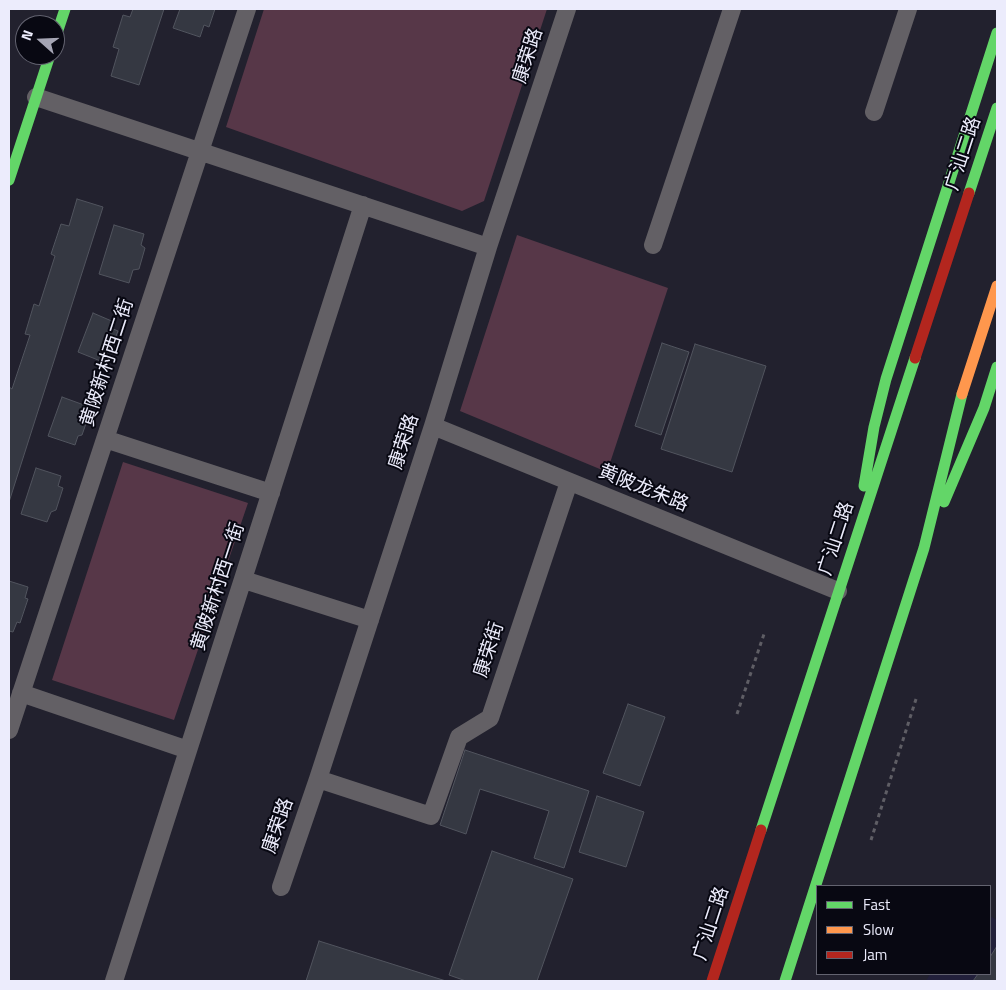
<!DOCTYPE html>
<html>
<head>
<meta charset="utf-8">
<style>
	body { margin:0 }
	#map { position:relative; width:1006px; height:990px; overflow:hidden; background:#22212e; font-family:"Titillium Web",sans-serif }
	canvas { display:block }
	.frame { position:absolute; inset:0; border:10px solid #ececfc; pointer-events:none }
	.legend { position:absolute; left:816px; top:885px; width:175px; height:90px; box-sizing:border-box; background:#080812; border:1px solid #636370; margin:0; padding:6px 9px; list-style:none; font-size:15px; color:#ececfc }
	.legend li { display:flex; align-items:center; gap:10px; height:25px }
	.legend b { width:25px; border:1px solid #636370 }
	.north { position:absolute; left:15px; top:15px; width:50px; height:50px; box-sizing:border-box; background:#080812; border:1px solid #636370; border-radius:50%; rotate:290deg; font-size:14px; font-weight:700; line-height:20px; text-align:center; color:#ececfc }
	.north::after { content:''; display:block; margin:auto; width:18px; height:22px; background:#a5a5b4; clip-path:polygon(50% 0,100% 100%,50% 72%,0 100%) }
</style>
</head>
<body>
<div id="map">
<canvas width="1006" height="990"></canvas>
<div class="frame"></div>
<ul class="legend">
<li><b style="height:6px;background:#63d668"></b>Fast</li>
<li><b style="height:6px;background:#ff974d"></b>Slow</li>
<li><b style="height:6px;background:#b3261e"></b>Jam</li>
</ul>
<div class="north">N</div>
</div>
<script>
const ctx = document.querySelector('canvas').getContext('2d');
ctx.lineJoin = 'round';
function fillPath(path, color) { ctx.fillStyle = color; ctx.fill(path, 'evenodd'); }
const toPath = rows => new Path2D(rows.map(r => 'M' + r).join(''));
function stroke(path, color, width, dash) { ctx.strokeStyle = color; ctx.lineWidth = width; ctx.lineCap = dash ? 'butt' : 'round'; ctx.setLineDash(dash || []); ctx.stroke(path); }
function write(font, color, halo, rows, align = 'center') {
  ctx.font = font + ' "Titillium Web","Noto Sans SC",sans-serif'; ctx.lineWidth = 4; ctx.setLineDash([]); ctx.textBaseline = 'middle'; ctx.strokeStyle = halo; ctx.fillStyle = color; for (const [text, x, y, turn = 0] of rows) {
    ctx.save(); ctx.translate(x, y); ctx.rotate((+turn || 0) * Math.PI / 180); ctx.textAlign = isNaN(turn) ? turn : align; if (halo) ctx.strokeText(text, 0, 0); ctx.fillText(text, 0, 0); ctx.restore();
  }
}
fillPath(toPath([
	[990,916,997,920,997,981,926,981,930,974,990,974]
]), '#22203b');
fillPath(toPath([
	[264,9,547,9,484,201,462,211,226,127],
	[517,235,668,288,607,472,460,411],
	[123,462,248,503,174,720,52,680]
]), '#573748');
const building = toPath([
	[133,9,164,9,139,85,111,76,119,49,113,47,123,15,130,17,133,9],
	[180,9,215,9,209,27,204,25,200,37,173,28,180,9],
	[77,199,103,207,9,502,9,387,12,389,30,335,25,334,34,304,39,306,55,256,51,254,61,224,69,226,77,199],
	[114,225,144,234,141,245,145,248,139,269,133,270,129,283,99,274,114,225],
	[93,313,114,322,111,328,118,331,110,351,106,353,103,362,78,352,93,313],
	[662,343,689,352,661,435,635,426,662,343],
	[695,344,766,366,732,472,661,449,695,344],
	[62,397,84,405,82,410,90,412,82,435,78,436,75,445,48,436,62,397],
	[36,468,61,476,58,486,63,488,56,510,51,512,47,522,21,514,36,468],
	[9,581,28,587,25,598,28,599,20,623,17,622,13,632,9,631,9,581],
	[628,704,665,717,640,786,603,773,628,704],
	[465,750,589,791,564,868,534,858,549,811,480,789,466,834,440,825,465,750],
	[597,796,644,812,626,867,579,852,597,796],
	[492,851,573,879,537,981,466,981,449,975,492,851],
	[319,941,446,981,306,981,319,941],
	[997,946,997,981,973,981,978,974,990,974,990,957,997,946]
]);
fillPath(building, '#353842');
stroke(building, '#51545e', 1);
stroke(toPath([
	[737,714,764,634],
	[871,840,917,696]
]), '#5f5e65', 3, [4, 4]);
stroke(toPath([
	[36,97,488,247],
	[874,112,908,9],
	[653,245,732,9],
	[433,426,838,591],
	[105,439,271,493],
	[244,580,370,620],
	[21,693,188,750],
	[9,730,247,9],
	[318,779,431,816,459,737,490,718,569,482],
	[281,887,318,779,433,426,488,247,567,9],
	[114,981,363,205]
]), '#636065', 18);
stroke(toPath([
	[55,39,65,9],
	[9,180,50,55],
	[969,193,997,108],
	[864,486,874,427,886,379,997,33],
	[944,502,984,408,997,367],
	[761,830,915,358],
	[785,981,924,548,962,394]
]), '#63d668', 11);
stroke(toPath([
	[962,394,997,286]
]), '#ff974d', 11);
stroke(toPath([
	[915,358,969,193],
	[712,981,761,830]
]), '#b3261e', 11);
write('19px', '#ececfc', '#080812', [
	["康荣路",529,56,-72],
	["广汕二路",964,154,-72],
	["黄陂新村西二街",108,363,-72],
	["康荣路",405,442,-72],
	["黄陂龙朱路",643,489,22],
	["广汕二路",837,539,-72],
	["黄陂新村西一街",219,587,-72],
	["康荣街",490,650,-72],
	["康荣路",279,826,-71],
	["广汕二路",712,924,-72]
]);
</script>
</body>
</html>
